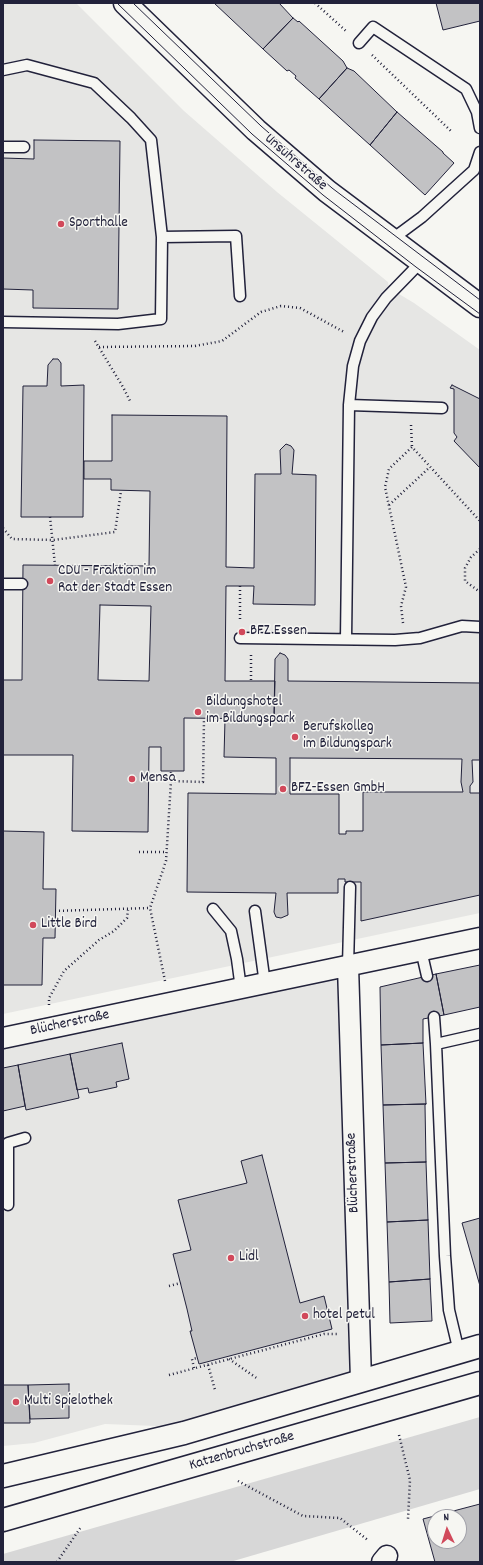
<!DOCTYPE html>
<html>
<head>
<meta charset="utf-8">
<style>
	body { margin:0 }
	#map { position:relative; width:483px; height:1565px; overflow:hidden; background:#f6f6f2; font-family:Dekko,sans-serif }
	canvas { display:block }
	.frame { position:absolute; inset:0; border:4px solid #22223b; pointer-events:none }
	.north { position:absolute; left:427px; top:1509px; width:40px; height:40px; box-sizing:border-box; background:#f6f6f2; border:1px solid #a1a1a9; border-radius:50%; rotate:356deg; font-size:11px; font-weight:700; line-height:16px; text-align:center; color:#22223b }
	.north::after { content:''; display:block; margin:auto; width:14px; height:18px; background:#d1495b; clip-path:polygon(50% 0,100% 100%,50% 72%,0 100%) }
</style>
</head>
<body>
<div id="map">
<canvas width="483" height="1565"></canvas>
<div class="frame"></div>
<div class="north">N</div>
</div>
<script>
const ctx = document.querySelector('canvas').getContext('2d');
ctx.lineJoin = 'round';
function fillPath(path, color) { ctx.fillStyle = color; ctx.fill(path, 'evenodd'); }
const toPath = rows => new Path2D(rows.map(r => 'M' + r).join(''));
function stroke(path, color, width, dash) { ctx.strokeStyle = color; ctx.lineWidth = width; ctx.lineCap = dash ? 'butt' : 'round'; ctx.setLineDash(dash || []); ctx.stroke(path); }
function write(font, color, halo, rows, align = 'center') {
  ctx.font = font + ' Dekko,sans-serif'; ctx.lineWidth = 3; ctx.setLineDash([]); ctx.textBaseline = 'middle'; ctx.strokeStyle = halo; ctx.fillStyle = color; for (const [text, x, y, turn = 0] of rows) {
    ctx.save(); ctx.translate(x, y); ctx.rotate((+turn || 0) * Math.PI / 180); ctx.textAlign = isNaN(turn) ? turn : align; if (halo) ctx.strokeText(text, 0, 0); ctx.fillText(text, 0, 0); ctx.restore();
  }
}
fillPath(toPath([
	[3,3,76,3,184,111,277,192,388,282,389,288,414,303,480,350,480,913,3,1014],
	[343,969,354,1379,181,1427,105,1424,34,1443,3,1446,3,1045]
]), '#e6e6e4');
fillPath(toPath([
	[480,1417,480,1489,230,1562,3,1562,3,1554]
]), '#d7d7d7');
const building = toPath([
	[214,3,279,3,293,18,263,49,214,3],
	[436,3,480,3,480,21,443,30,436,3],
	[293,18,298,22,299,21,343,61,347,68,319,99,295,78,296,76,289,70,287,71,263,49,293,18],
	[347,68,354,71,397,112,370,145,319,99,347,68],
	[397,112,443,152,443,153,454,163,425,195,370,145,397,112],
	[34,140,120,141,118,309,33,308,33,290,3,289,3,158,34,159,34,140],
	[53,359,58,359,61,363,61,386,84,385,83,517,21,517,23,386,47,386,48,365,53,359],
	[452,385,480,399,480,468,454,441,457,437,454,433,454,389,450,388,452,385],
	[112,415,227,416,226,567,254,568,255,474,281,474,280,450,286,444,291,446,294,450,292,474,316,475,315,605,253,604,254,586,226,586,225,681,275,681,274,719,184,718,184,771,161,771,161,747,149,747,148,832,72,831,73,755,3,755,3,680,22,680,23,565,149,566,150,491,111,490,111,479,84,479,84,461,112,461,112,415],
	[100,605,151,606,149,681,98,680,100,605],
	[280,653,285,655,288,659,288,681,480,683,480,760,472,760,473,782,470,786,470,793,480,793,480,895,361,921,361,882,345,882,345,879,338,879,338,893,287,893,288,915,281,918,276,917,274,912,276,893,187,892,188,793,276,794,276,758,224,757,225,719,274,719,275,659,280,653],
	[290,758,462,759,461,782,463,792,363,792,363,831,346,831,346,834,339,834,339,794,290,794,290,758],
	[3,831,44,832,43,889,56,889,55,938,43,938,42,985,3,985,3,831],
	[480,965,480,1007,444,1015,436,974,480,965],
	[436,974,444,1015,423,1019,423,1043,381,1045,380,987,436,974],
	[122,1043,129,1079,116,1082,117,1087,89,1093,88,1088,77,1090,70,1054,122,1043],
	[423,1043,426,1104,383,1105,381,1045,423,1043],
	[70,1054,79,1098,26,1110,18,1065,70,1054],
	[18,1065,25,1106,3,1111,3,1068,18,1065],
	[426,1104,425,1105,426,1162,385,1163,383,1105,426,1104],
	[262,1155,300,1303,324,1296,332,1329,199,1364,190,1331,192,1331,187,1309,173,1254,191,1250,178,1200,247,1183,241,1161,262,1155],
	[426,1162,428,1220,387,1222,385,1163,426,1162],
	[480,1218,480,1286,462,1223,480,1218],
	[428,1220,430,1279,389,1282,387,1222,428,1220],
	[430,1279,432,1321,390,1323,389,1282,430,1279],
	[69,1384,69,1418,30,1419,28,1385,69,1384],
	[3,1385,28,1385,30,1423,3,1423,3,1385],
	[480,1504,480,1562,435,1562,423,1519,480,1504],
	[435,1517,459,1517,459,1541,435,1541,435,1517]
]);
fillPath(building, '#c2c2c4');
stroke(building, '#22223b', 1);
const lane = toPath([
	[359,43,373,27,466,89,477,112,480,128],
	[3,70,27,65,94,83,131,118,151,140,162,237,161,319,118,324,3,322],
	[3,147,24,147],
	[162,237,236,236,240,296],
	[391,240,422,217,474,170,480,152],
	[349,405,442,408],
	[3,584,22,584],
	[240,638,395,640,420,638,462,626,480,627],
	[346,639,349,405,353,366,360,341,372,317,386,298,420,263],
	[213,909,231,931,237,959,241,989],
	[255,911,265,984],
	[421,950,427,976],
	[348,966,350,887],
	[434,1017,436,1044],
	[8,1205,8,1143,25,1138],
	[459,1352,449,1310,445,1256,436,1044,480,1034]
]);
const street = toPath([
	[348,966,361,1380],
	[3,1038,480,938],
	[382,1562,387,1556]
]);
const secondary = toPath([
	[125,3,256,130,327,191,480,306]
]);
const primary = toPath([
	[3,1476,184,1433,480,1346],
	[3,1520,480,1383]
]);
stroke(lane, '#22223b', 13);
stroke(street, '#22223b', 23);
stroke(secondary, '#22223b', 25);
stroke(primary, '#22223b', 25);
stroke(toPath([
	[315,3,346,31],
	[372,55,451,131],
	[95,341,123,387,131,403],
	[99,347,195,346,222,341,261,312,281,306,300,308,344,332],
	[411,425,412,447],
	[389,505,430,467],
	[50,517,55,565],
	[3,528,12,539,53,540,115,532,121,491],
	[480,549,471,557,465,568,465,581,480,592],
	[240,586,240,621],
	[403,623,401,606,406,587,385,487,389,469,412,447,480,521],
	[251,680,251,655],
	[171,781,171,771],
	[139,852,166,852],
	[55,911,150,908],
	[165,981,150,908,166,861,171,781,203,782,204,719],
	[49,1005,49,998,64,971,99,940,114,931,127,918,128,910],
	[169,1286,181,1283],
	[229,1359,258,1379],
	[208,1365,215,1390],
	[194,1368,192,1359,197,1358],
	[169,1375,324,1334,337,1334],
	[399,1435,410,1480,408,1519],
	[238,1481,303,1516,340,1518,369,1541],
	[57,1562,81,1527]
]), '#22223b', 2.5, [1, 3]);
stroke(lane, '#f6f6f2', 10);
stroke(street, '#f6f6f2', 20);
stroke(secondary, '#f6f6f2', 22);
stroke(primary, '#f6f6f2', 22);
stroke(toPath([
	[117,3,252,134,323,195,416,267,480,314],
	[133,3,261,126,332,188,480,300]
]), '#22223b', 1);
for (const [x, y, r, color] of [
	[61,224,4,"#d1495b"],
	[50,581,4,"#d1495b"],
	[242,632,4,"#d1495b"],
	[198,712,4,"#d1495b"],
	[295,737,4,"#d1495b"],
	[132,779,4,"#d1495b"],
	[283,789,4,"#d1495b"],
	[33,925,4,"#d1495b"],
	[231,1258,4,"#d1495b"],
	[305,1316,4,"#d1495b"],
	[16,1402,4,"#d1495b"]
]) { const dot = new Path2D(); dot.arc(x, y, r, 0, 2 * Math.PI); ctx.fillStyle = color; ctx.fill(dot); stroke(dot, '#f6f6f2', 1.5); }
write('15px', '#22223b', '#f6f6f2', [
	["Unsuhrstraße",295,163,41],
	["Blücherstraße",70,1024,-12],
	["Blücherstraße",354,1173,-92],
	["Katzenbruchstraße",242,1452,-16]
]);
write('15px', '#22223b', '#f6f6f2', [
	["Sporthalle",69,224],
	["CDU - Fraktion im",58,572],
	["Rat der Stadt Essen",58,589],
	["BFZ Essen",250,632],
	["Bildungshotel",206,703],
	["im Bildungspark",206,720],
	["Berufskolleg",303,728],
	["im Bildungspark",303,745],
	["Mensa",140,779],
	["BFZ-Essen GmbH",291,789],
	["Little Bird",41,925],
	["Lidl",239,1258],
	["hotel petul",313,1316],
	["Multi Spielothek",24,1402]
], 'left');
</script>
</body>
</html>
